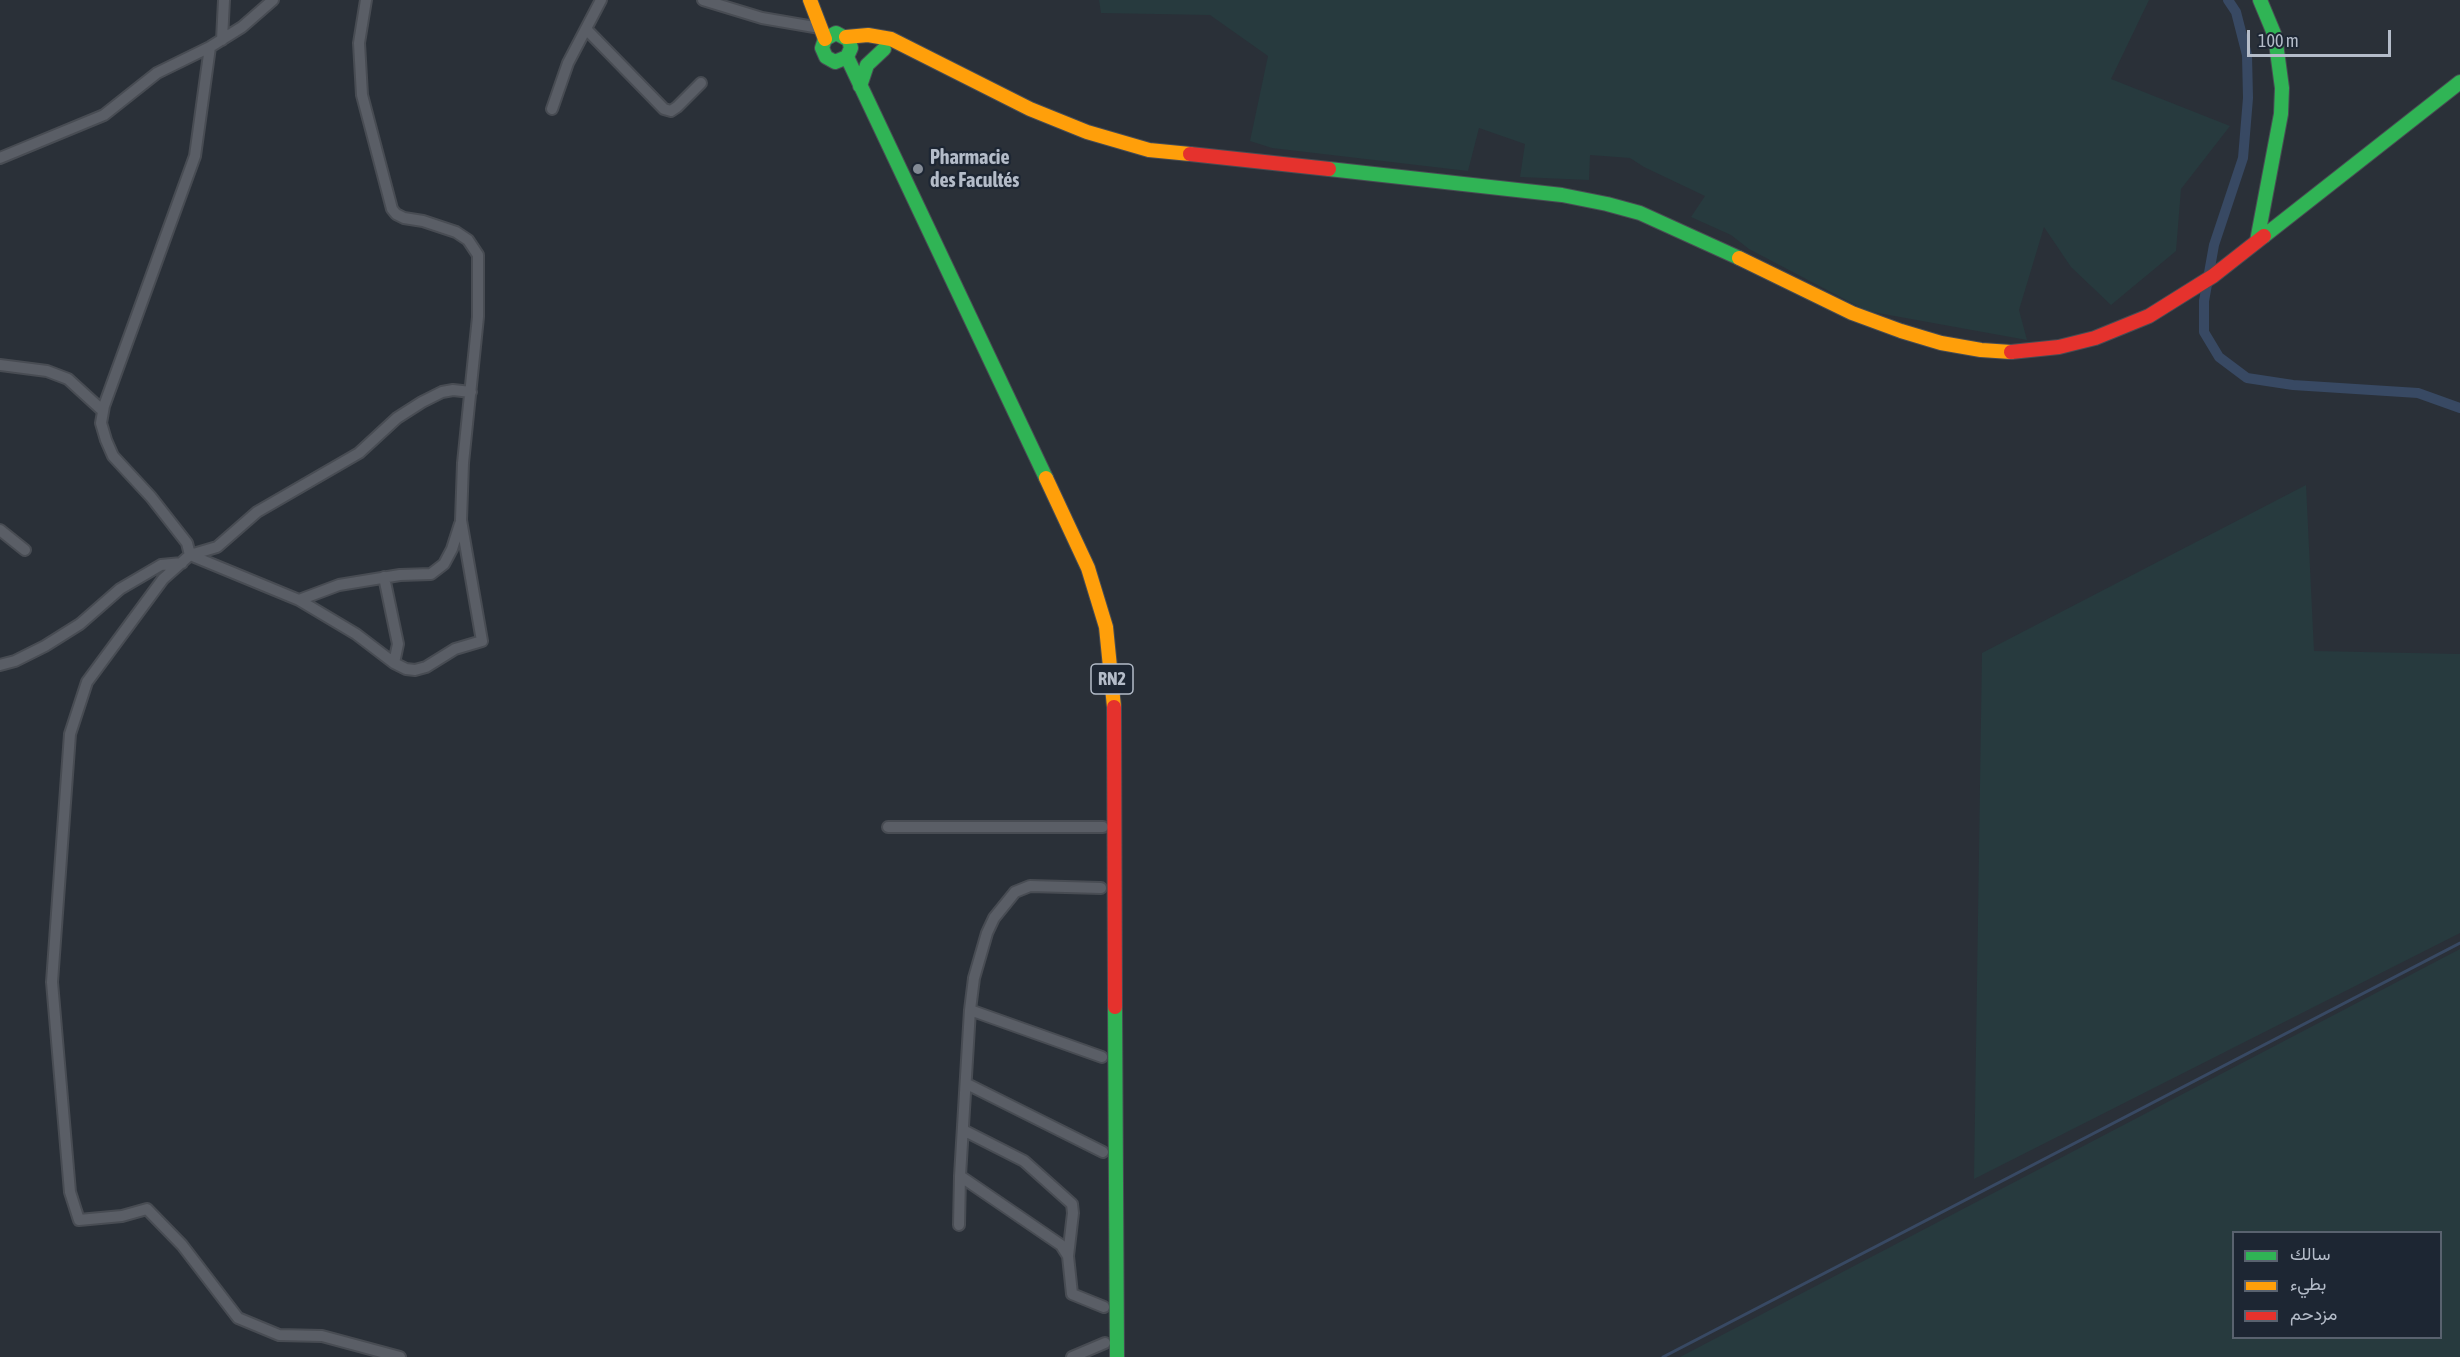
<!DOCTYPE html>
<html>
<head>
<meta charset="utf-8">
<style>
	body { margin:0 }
	#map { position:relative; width:2460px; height:1357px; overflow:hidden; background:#2a3038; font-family:"Asap Condensed",Vazirmatn,sans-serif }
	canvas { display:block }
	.legend { position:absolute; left:2232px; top:1231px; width:210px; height:108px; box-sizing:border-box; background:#1d2633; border:2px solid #59626f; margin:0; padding:8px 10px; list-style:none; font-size:18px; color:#b4bcc9 }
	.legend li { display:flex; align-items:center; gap:12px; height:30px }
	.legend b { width:30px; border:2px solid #59626f }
	.scale { position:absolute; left:2247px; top:30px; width:144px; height:27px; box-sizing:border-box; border:3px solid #b4bcc9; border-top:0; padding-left:8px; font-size:18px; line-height:21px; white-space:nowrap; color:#b4bcc9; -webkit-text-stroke:4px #1d2633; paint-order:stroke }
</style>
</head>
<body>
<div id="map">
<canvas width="2460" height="1357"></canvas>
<ul class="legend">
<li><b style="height:8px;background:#30b455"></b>سالك</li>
<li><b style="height:8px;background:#ff9f0a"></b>بطيء</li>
<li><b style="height:8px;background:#e5322d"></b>مزدحم</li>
</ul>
<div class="scale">100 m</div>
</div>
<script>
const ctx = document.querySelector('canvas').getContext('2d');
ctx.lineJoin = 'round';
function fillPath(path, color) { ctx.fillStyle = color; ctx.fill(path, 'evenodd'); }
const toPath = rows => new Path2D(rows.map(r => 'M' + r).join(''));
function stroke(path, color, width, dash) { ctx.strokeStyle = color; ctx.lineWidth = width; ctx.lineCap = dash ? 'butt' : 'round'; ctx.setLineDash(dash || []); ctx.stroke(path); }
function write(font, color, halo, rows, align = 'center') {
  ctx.font = font + ' "Asap Condensed",sans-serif'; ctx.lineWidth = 4.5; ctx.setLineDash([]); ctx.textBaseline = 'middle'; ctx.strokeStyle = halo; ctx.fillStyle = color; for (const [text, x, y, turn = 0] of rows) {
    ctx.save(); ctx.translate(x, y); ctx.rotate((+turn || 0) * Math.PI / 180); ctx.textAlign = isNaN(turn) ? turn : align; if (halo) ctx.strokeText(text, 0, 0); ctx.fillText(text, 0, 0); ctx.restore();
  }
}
fillPath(toPath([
	[1099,0,2149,0,2111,79,2230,126,2181,189,2176,251,2111,305,2071,267,2044,227,2019,310,2027,340,1867,311,1749,249,1731,235,1691,217,1705,196,1644,167,1630,158,1590,155,1589,180,1520,177,1525,144,1479,128,1468,171,1272,148,1250,141,1268,56,1210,15,1101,13],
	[2306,485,2314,651,2460,654,2460,933,1974,1179,1982,653],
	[2460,949,2460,1357,1680,1357],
	[2234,1232,2440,1232,2440,1338,2234,1338]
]), '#273a3e');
stroke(toPath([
	[1663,1357,2460,943]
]), '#384963', 3);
stroke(toPath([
	[2228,0,2236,12,2247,55,2248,98,2243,158,2214,245,2204,301,2204,332,2219,357,2247,378,2293,385,2418,393,2460,408]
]), '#384963', 10);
const street = toPath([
	[703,0,762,18,820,28],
	[586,29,664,109,671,111,677,107,701,83],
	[222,40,224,0],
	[210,47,195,156,104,406,101,423,106,440,113,456,151,497,187,543,190,555,299,600,356,634,394,663,406,669,415,670,426,667,455,649,482,641,461,520,463,463,478,317,478,255,468,240,456,232,423,221,404,218,396,214,392,209,362,95,359,43,366,0],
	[552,109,568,63,601,0],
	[0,158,104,115,157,73,210,47,242,27,273,0],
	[0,365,47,371,68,379,103,411],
	[0,530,25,550],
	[384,577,398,644,394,663],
	[299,600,339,585,400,575,431,574,444,564,452,549,460,524],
	[0,665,15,661,45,646,80,624,120,589,161,565,182,563],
	[888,827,1103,827],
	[970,1010,974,978,987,933,994,918,1015,892,1030,886,1101,888],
	[1102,1057,970,1010,960,1176,1061,1245,1068,1256,1072,1294,1104,1307],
	[967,1084,1103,1152],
	[963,1130,1024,1161,1072,1204,1073,1213,1068,1256],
	[959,1225,960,1176],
	[400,1357,322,1336,279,1335,238,1318,182,1245,147,1209,122,1216,79,1220,70,1192,52,982,70,734,87,682,163,579,190,555,217,547,257,512,359,453,397,418,422,402,442,392,453,390,471,392],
	[1072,1357,1105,1343]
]);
const fast = toPath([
	[847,57,835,62,826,57,822,48,825,39,836,33,849,40,851,48,847,57,1046,478],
	[860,86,867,65,884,49],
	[1329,169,1562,195,1607,204,1640,213,1739,258],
	[2264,236,2460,82],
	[2257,241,2281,114,2282,88,2275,36,2260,0],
	[1115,1007,1117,1357]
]);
const slow = toPath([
	[810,0,825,39],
	[846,37,868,35,891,39,1030,109,1087,132,1149,150,1190,154],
	[1739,258,1852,313,1901,331,1941,343,1981,350,2011,352],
	[1046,478,1088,568,1106,627,1114,707]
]);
const jam = toPath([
	[1190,154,1329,169],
	[2011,352,2059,347,2095,338,2149,316,2213,276,2264,236],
	[1114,707,1115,1007]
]);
stroke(street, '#484c53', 14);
stroke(fast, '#484c53', 16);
stroke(slow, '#484c53', 16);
stroke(jam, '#484c53', 16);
stroke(street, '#5a5e66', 10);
stroke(fast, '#30b455', 14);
stroke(slow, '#ff9f0a', 14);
stroke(jam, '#e5322d', 14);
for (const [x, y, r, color] of [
	[918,169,6,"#848b96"]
]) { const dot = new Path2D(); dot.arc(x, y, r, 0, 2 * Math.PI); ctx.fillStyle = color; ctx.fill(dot); stroke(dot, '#1d2633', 2); }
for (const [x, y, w] of [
	[1112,679,42]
]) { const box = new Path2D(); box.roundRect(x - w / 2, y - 15, w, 30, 4.5); ctx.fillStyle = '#1d2633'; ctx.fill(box); stroke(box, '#b4bcc9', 1.5); }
write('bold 18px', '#b4bcc9', null, [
	["RN2",1112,679]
]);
write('bold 20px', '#b4bcc9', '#1d2633', [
	["Pharmacie",930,158],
	["des Facultés",930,181]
], 'left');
</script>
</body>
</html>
